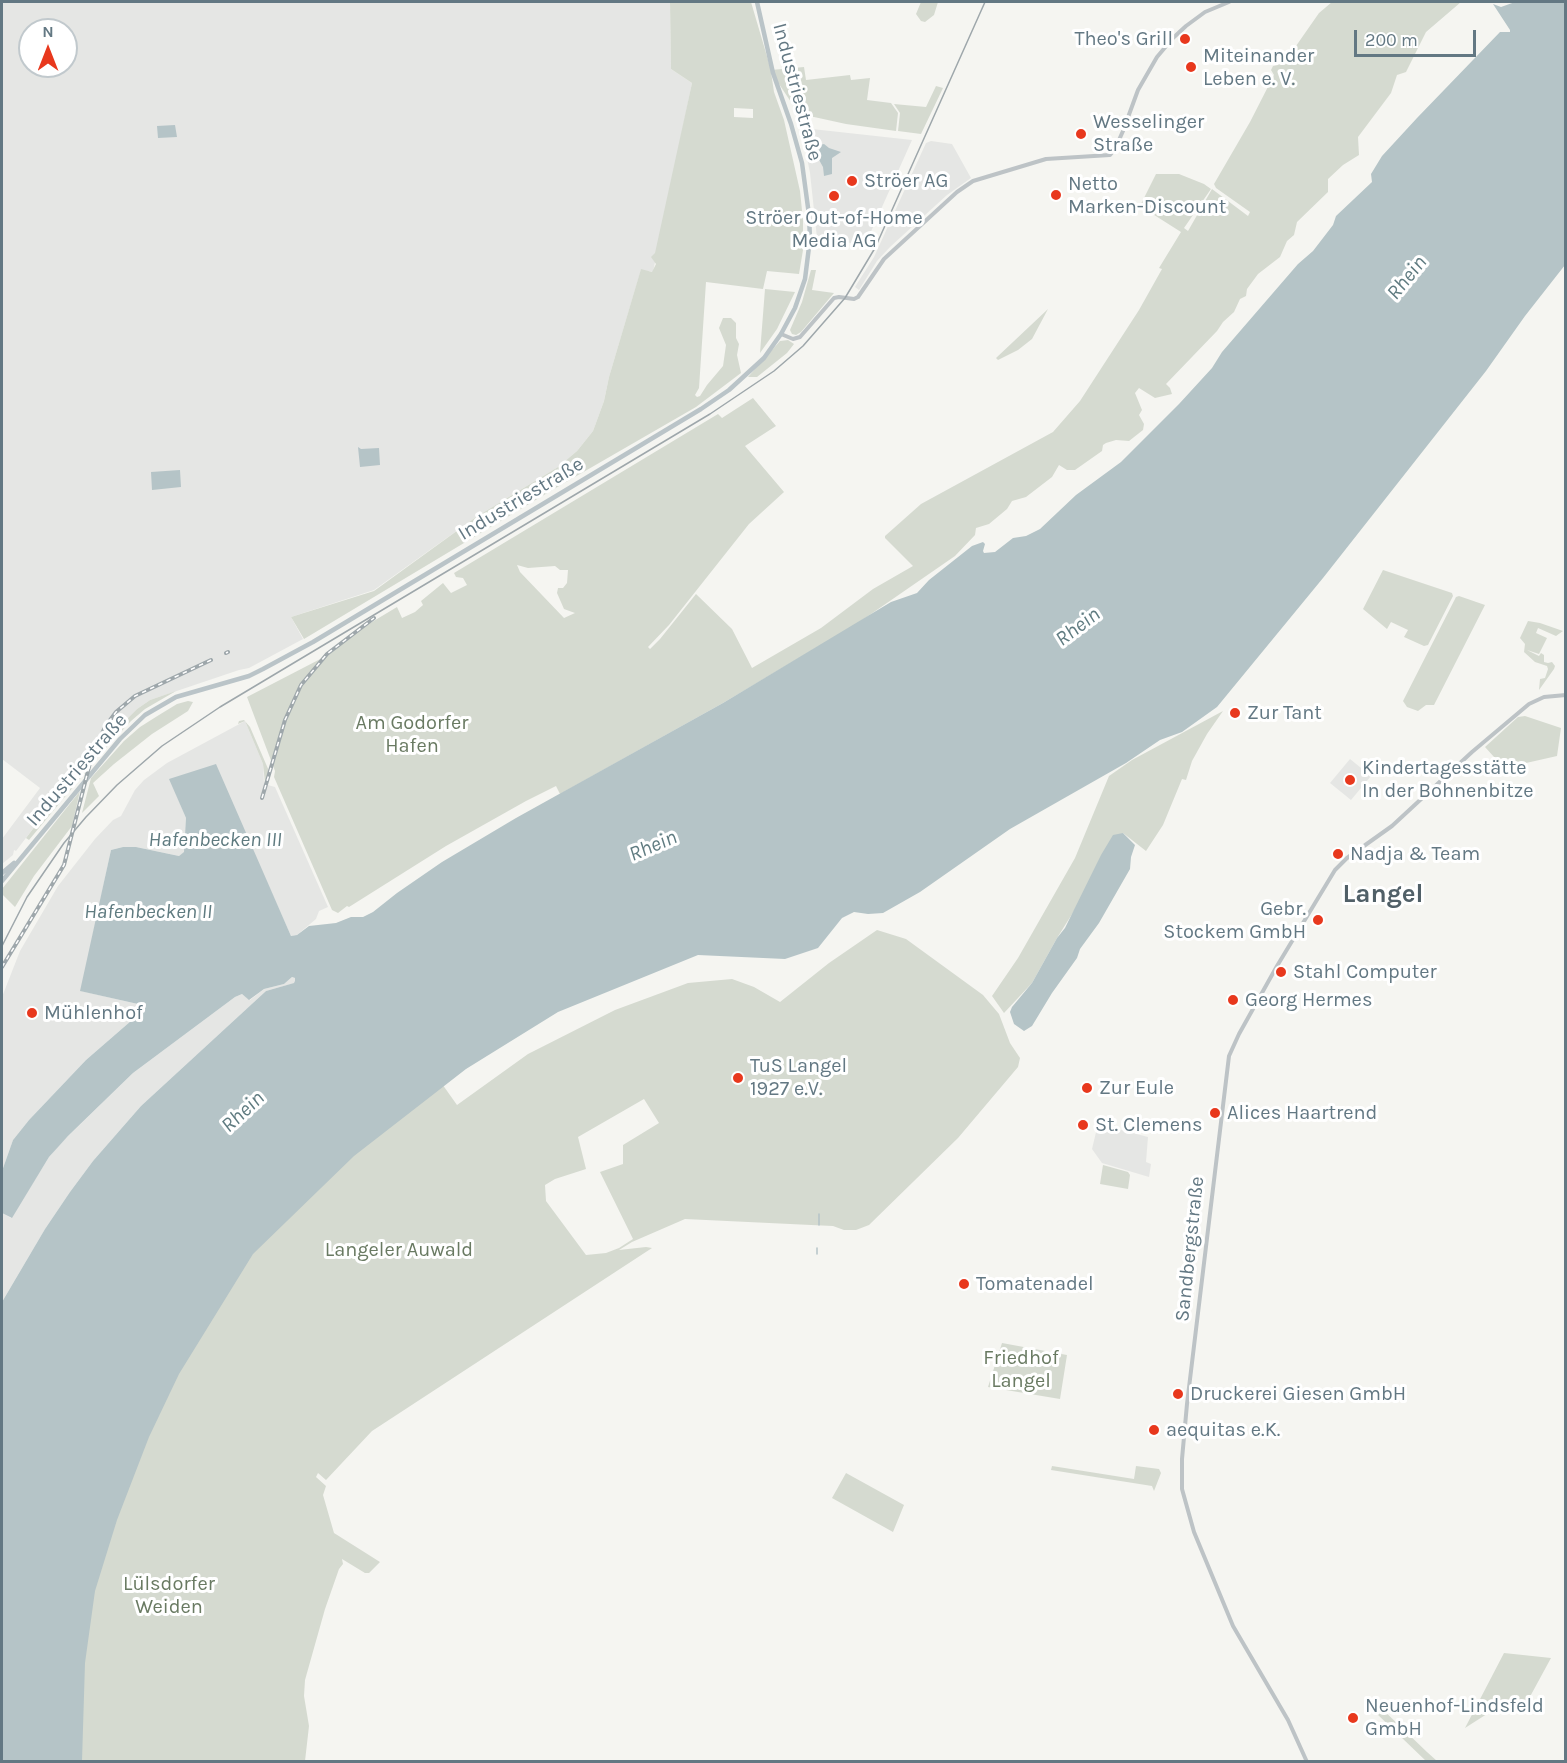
<!DOCTYPE html>
<html>
<head>
<meta charset="utf-8">
<style>
	body { margin:0 }
	#map { position:relative; width:1567px; height:1763px; overflow:hidden; background:#f5f5f1; font-family:Karla,sans-serif }
	canvas { display:block }
	.frame { position:absolute; inset:0; border:3px solid #637883; pointer-events:none }
	.north { position:absolute; left:18px; top:18px; width:60px; height:60px; box-sizing:border-box; background:#fff; border:2px solid #c1c9cd; border-radius:50%; rotate:0deg; font-size:16px; font-weight:700; line-height:24px; text-align:center; color:#637883 }
	.north::after { content:''; display:block; margin:auto; width:21px; height:27px; background:#e8381d; clip-path:polygon(50% 0,100% 100%,50% 72%,0 100%) }
	.scale { position:absolute; left:1354px; top:30px; width:122px; height:27px; box-sizing:border-box; border:3px solid #637883; border-top:0; padding-left:8px; font-size:18px; line-height:21px; white-space:nowrap; color:#637883; -webkit-text-stroke:4px #fff; paint-order:stroke }
</style>
</head>
<body>
<div id="map">
<canvas width="1567" height="1763"></canvas>
<div class="frame"></div>
<div class="north">N</div>
<div class="scale">200 m</div>
</div>
<script>
const ctx = document.querySelector('canvas').getContext('2d');
ctx.lineJoin = 'round';
function fillPath(path, color) { ctx.fillStyle = color; ctx.fill(path, 'evenodd'); }
const toPath = rows => new Path2D(rows.map(r => 'M' + r).join(''));
function stroke(path, color, width, dash) { ctx.strokeStyle = color; ctx.lineWidth = width; ctx.lineCap = dash ? 'butt' : 'round'; ctx.setLineDash(dash || []); ctx.stroke(path); }
function write(font, color, halo, rows, align = 'center') {
  ctx.font = font + ' Karla,sans-serif'; ctx.lineWidth = 6; ctx.setLineDash([]); ctx.textBaseline = 'middle'; ctx.strokeStyle = halo; ctx.fillStyle = color; for (const [text, x, y, turn = 0] of rows) {
    ctx.save(); ctx.translate(x, y); ctx.rotate((+turn || 0) * Math.PI / 180); ctx.textAlign = isNaN(turn) ? turn : align; if (halo) ctx.strokeText(text, 0, 0); ctx.fillText(text, 0, 0); ctx.restore();
  }
}
fillPath(toPath([
	[2,2,670,2,671,69,692,83,653,272,641,270,609,377,604,401,593,431,577,451,558,467,476,517,374,590,291,617,303,639,249,668,239,670,150,700,137,709,108,738,87,762,85,760,16,851,14,850,13,855,2,864,2,839,40,788,2,759],
	[30,30,66,30,66,66,30,66],
	[812,129,912,140,865,245,817,238,810,173,803,137,804,132],
	[931,141,952,144,971,178,947,195,890,247,877,261,859,290,855,287,874,257,926,143],
	[245,721,263,764,264,784,275,787,328,907,319,911,316,919,297,935,291,936,244,831,170,779,186,818,185,852,179,856,136,847,123,847,111,850,81,991,138,1004,140,1010,139,1014,86,1060,29,1120,13,1140,2,1171,2,997,20,951,58,886,95,839,113,820,121,816,135,790,144,780,167,763],
	[1350,759,1371,776,1351,800,1330,783],
	[292,977,295,978,295,983,266,991,141,1106,93,1161,70,1192,45,1229,2,1302,2,1213,11,1218,49,1157,58,1146,133,1073,235,997,242,994,250,1000,264,989,284,984],
	[1098,1124,1148,1137,1146,1162,1151,1164,1149,1177,1102,1163,1092,1149]
]), '#e5e6e4');
fillPath(toPath([
	[670,2,751,2,771,70,804,67,806,80,850,75,851,80,870,78,867,100,891,103,898,113,896,131,846,124,814,117,801,117,771,72,774,92,784,120,800,191,803,220,803,250,799,274,767,271,763,289,706,282,699,388,695,395,697,397,700,396,707,385,723,366,726,345,719,328,723,318,731,318,736,323,736,338,739,344,737,355,741,373,696,407,554,489,304,639,291,617,374,591,476,517,558,467,577,451,593,431,604,401,609,377,641,269,652,272,656,264,651,257,655,253,692,83,671,69],
	[734,108,753,109,753,118,734,117],
	[921,2,938,2,934,15,925,22,921,21,916,14],
	[1332,2,1461,2,1426,32,1406,72,1397,75,1391,93,1358,137,1359,155,1343,165,1328,179,1328,192,1297,222,1294,235,1287,241,1280,257,1258,274,1247,289,1246,296,1240,299,1234,312,1223,322,1217,331,1166,384,1170,388,1172,394,1155,398,1139,388,1135,393,1142,410,1139,415,1144,424,1143,430,1129,441,1116,440,1106,443,1103,445,1102,451,1075,470,1067,470,1059,465,1052,477,1026,497,1012,501,1007,509,989,524,976,528,975,535,955,556,858,623,723,703,560,794,556,786,526,801,446,846,349,907,347,906,338,913,332,910,274,777,275,771,247,697,330,654,357,631,397,607,402,618,415,612,423,605,421,601,443,583,451,593,467,585,463,578,456,577,454,573,718,414,722,418,753,398,776,426,745,446,784,492,749,524,669,625,648,647,650,649,660,639,696,594,732,629,752,668,821,628,873,589,913,566,885,538,885,536,921,504,1053,432,1080,401,1139,310,1162,269,1159,268,1181,232,1140,206,1156,174,1179,174,1204,184,1211,189,1184,228,1188,231,1212,189,1248,216,1250,212,1216,188,1214,184,1250,122,1274,75,1271,70,1273,66,1278,65,1296,46,1319,13],
	[517,565,528,568,555,566,560,570,568,570,567,583,563,588,558,588,557,593,564,609,575,613,564,618,520,572],
	[936,86,943,88,921,134,898,131,900,113,894,104,926,107],
	[811,270,816,270,812,290,834,293,801,332,796,335,792,334,790,330,802,302],
	[765,289,795,292,777,329,760,353],
	[1048,309,1032,339,1018,350,998,360,996,358],
	[788,340,794,344,787,353,757,377,748,377,780,341],
	[1383,570,1452,593,1453,596,1428,645,1424,646,1404,637,1408,630,1391,622,1387,629,1363,609],
	[1459,596,1485,605,1434,705,1426,705,1418,711,1407,707,1403,701,1456,597],
	[1528,621,1540,623,1563,631,1556,636,1538,628,1536,633,1547,638,1539,654,1527,650,1539,656,1541,653,1544,655,1544,662,1548,663,1552,662,1555,666,1554,669,1539,690,1540,679,1545,678,1548,669,1547,666,1535,662,1524,652,1525,644,1520,638],
	[176,691,145,709,131,721,94,761,99,747,137,709,150,700],
	[188,701,193,702,188,711,152,734,114,764,93,783,99,796,82,813,91,778,124,741,140,727,159,715,177,704],
	[1223,711,1207,734,1192,761,1186,780,1182,779,1163,825,1146,851,1123,833,1057,938,1032,983,1004,1013,992,996,1018,958,1075,858,1109,776,1132,760],
	[1525,716,1561,728,1557,756,1504,768,1485,747,1518,717],
	[244,720,250,727,269,771,265,783,263,764,245,721,238,724,239,721],
	[85,760,87,763,84,774,29,840,26,838],
	[80,791,72,826,34,876,15,907,2,894,2,889],
	[877,930,906,939,983,995,999,1014,1010,1043,1020,1058,1018,1067,958,1138,869,1225,856,1230,844,1230,833,1226,811,1225,685,1219,632,1242,619,1250,646,1247,652,1248,372,1431,326,1480,318,1473,316,1477,326,1486,323,1495,334,1533,380,1562,369,1573,365,1573,342,1559,343,1564,339,1569,325,1609,305,1680,304,1696,309,1726,305,1761,2,1762,91,1389,435,1074,457,1105,528,1054,615,1010,688,983,732,979,754,987,780,1002,829,963],
	[644,1099,659,1123,623,1145,623,1164,600,1172,633,1239,619,1248,606,1253,586,1255,546,1201,545,1185,555,1179,586,1169,578,1137],
	[1103,1165,1128,1172,1130,1175,1128,1189,1100,1184],
	[1002,1343,1067,1355,1060,1399,988,1387],
	[1052,1466,1134,1479,1136,1466,1159,1469,1161,1473,1154,1491,1152,1486,1051,1470],
	[846,1473,904,1505,893,1532,832,1498],
	[1504,1653,1551,1658,1526,1704,1515,1704,1490,1712,1465,1728],
	[1378,1705,1427,1752,1437,1761,1426,1761,1377,1714]
]), '#d5dad0');
fillPath(toPath([
	[1515,2,1565,2,1565,265,1525,316,1486,371,1323,578,1217,707,1182,732,1160,740,1126,763,1010,829,920,892,883,913,868,914,854,912,842,918,818,948,785,959,698,955,558,1012,466,1069,354,1156,253,1254,179,1374,149,1437,117,1520,95,1591,85,1663,82,1761,2,1761,2,1302,45,1229,70,1192,93,1161,141,1106,266,991,294,983,295,981,295,978,292,977,284,984,264,989,249,1000,242,994,235,997,133,1073,68,1136,49,1157,12,1218,2,1213,2,1171,13,1140,29,1120,86,1060,139,1014,140,1010,138,1004,80,991,111,850,123,847,136,847,179,856,184,852,186,818,169,779,216,764,291,936,297,935,309,926,336,923,351,917,363,917,373,912,397,893,442,862,516,818,723,703,891,602,917,593,929,580,972,546,983,542,985,544,983,551,984,553,995,552,1013,538,1026,536,1040,529,1076,495,1121,462,1179,404,1212,368,1222,352,1298,264,1313,251,1333,225,1336,216,1372,182,1371,174,1382,156,1417,118,1500,32,1510,32,1510,30,1493,4,1501,7],
	[175,125,177,137,158,138,157,126],
	[824,144,829,148,841,152,832,158,832,174,824,176,823,167,818,158,820,145],
	[358,447,361,449,379,448,380,465,360,467],
	[180,470,181,487,152,490,151,472],
	[1123,833,1135,845,1131,857,1130,869,1099,923,1080,949,1077,958,1052,993,1032,1026,1024,1031,1014,1024,1010,1012,1012,1007,1032,983,1057,938,1065,928,1101,855,1113,835]
]), '#b5c4c7');
stroke(toPath([
	[819,1225,819,1214],
	[817,1254,817,1248]
]), '#b5c4c7', 1.5);
stroke(toPath([
	[781,334,793,339,800,337,834,298,839,297,854,299,858,297,884,259,957,192,973,181,1046,159,1110,155,1115,149,1123,131,1138,90,1157,57,1173,38,1186,26,1205,12,1229,2],
	[1307,1762,1288,1720,1233,1626,1194,1532,1182,1489,1182,1459,1187,1404,1229,1056,1239,1034,1277,966,1335,870,1347,858,1392,826,1472,752,1529,704,1544,697,1566,695]
]), '#bdc3c6', 4);
stroke(toPath([
	[2,873,14,863],
	[2,881,120,739,145,715,176,697,249,676,263,669,313,642,701,409,729,390,764,358,781,334,795,308,805,279,810,239,809,215,802,163,791,124,773,73,757,2]
]), '#bac4c8', 4.5);
stroke(toPath([
	[2,946,27,897,64,843,86,817,117,785,162,746,220,707,710,414,774,371,803,346,845,298,875,248,985,2]
]), '#9ea7ab', 1.5);
const rail = toPath([
	[226,653,228,652],
	[262,798,285,720,301,685,327,654,374,618],
	[2,967,64,865,92,755,105,727,116,712,135,696,211,660]
]);
stroke(rail, '#9ea7ab', 4);
stroke(rail, '#fff', 1.5, [4.5]);
for (const [x, y, r, color] of [
	[1185,39,6,"#e8381d"],
	[1191,67,6,"#e8381d"],
	[1081,134,6,"#e8381d"],
	[852,181,6,"#e8381d"],
	[1056,195,6,"#e8381d"],
	[834,196,6,"#e8381d"],
	[1235,713,6,"#e8381d"],
	[1350,780,6,"#e8381d"],
	[1338,854,6,"#e8381d"],
	[1318,920,6,"#e8381d"],
	[1281,972,6,"#e8381d"],
	[1233,1000,6,"#e8381d"],
	[32,1013,6,"#e8381d"],
	[738,1078,6,"#e8381d"],
	[1087,1088,6,"#e8381d"],
	[1215,1113,6,"#e8381d"],
	[1083,1125,6,"#e8381d"],
	[964,1284,6,"#e8381d"],
	[1178,1394,6,"#e8381d"],
	[1154,1430,6,"#e8381d"],
	[1353,1718,6,"#e8381d"]
]) { const dot = new Path2D(); dot.arc(x, y, r, 0, 2 * Math.PI); ctx.fillStyle = color; ctx.fill(dot); stroke(dot, '#fff', 2); }
write('20px', '#637883', '#fff', [
	["Theo's Grill",1173,39,"right"],
	["Miteinander",1203,56],
	["Leben e. V.",1203,79],
	["Wesselinger",1093,122],
	["Straße",1093,145],
	["Ströer AG",864,181],
	["Netto",1068,184],
	["Marken-Discount",1068,207],
	["Ströer Out-of-Home",834,218,"center"],
	["Media AG",834,241,"center"],
	["Zur Tant",1247,713],
	["Kindertagesstätte",1362,768],
	["In der Bohnenbitze",1362,791],
	["Nadja & Team",1350,854],
	["Gebr.",1306,909,"right"],
	["Stockem GmbH",1306,932,"right"],
	["Stahl Computer",1293,972],
	["Georg Hermes",1245,1000],
	["Mühlenhof",44,1013],
	["TuS Langel",750,1066],
	["1927 e.V.",750,1089],
	["Zur Eule",1099,1088],
	["Alices Haartrend",1227,1113],
	["St. Clemens",1095,1125],
	["Tomatenadel",976,1284],
	["Druckerei Giesen GmbH",1190,1394],
	["aequitas e.K.",1166,1430],
	["Neuenhof-Lindsfeld",1365,1706],
	["GmbH",1365,1729]
], 'left');
write('20px', '#637883', '#fff', [
	["Industriestraße",797,92,75],
	["Industriestraße",521,499,-31],
	["Industriestraße",77,770,-49],
	["Sandbergstraße",1190,1249,-84]
]);
write('20px', '#697a62', '#fff', [
	["Am Godorfer",412,723],
	["Hafen",412,746],
	["Langeler Auwald",399,1250],
	["Friedhof",1021,1358],
	["Langel",1021,1381],
	["Lülsdorfer",169,1584],
	["Weiden",169,1607]
]);
write('italic 21px', '#5f7b80', '#fff', [
	["Rhein",1407,278,-51],
	["Rhein",1078,627,-37],
	["Hafenbecken III",215,840],
	["Rhein",653,846,-23],
	["Hafenbecken II",148,912],
	["Rhein",243,1112,-43]
]);
write('bold 26px', '#516068', '#fff', [
	["Langel",1383,895]
]);
</script>
</body>
</html>
